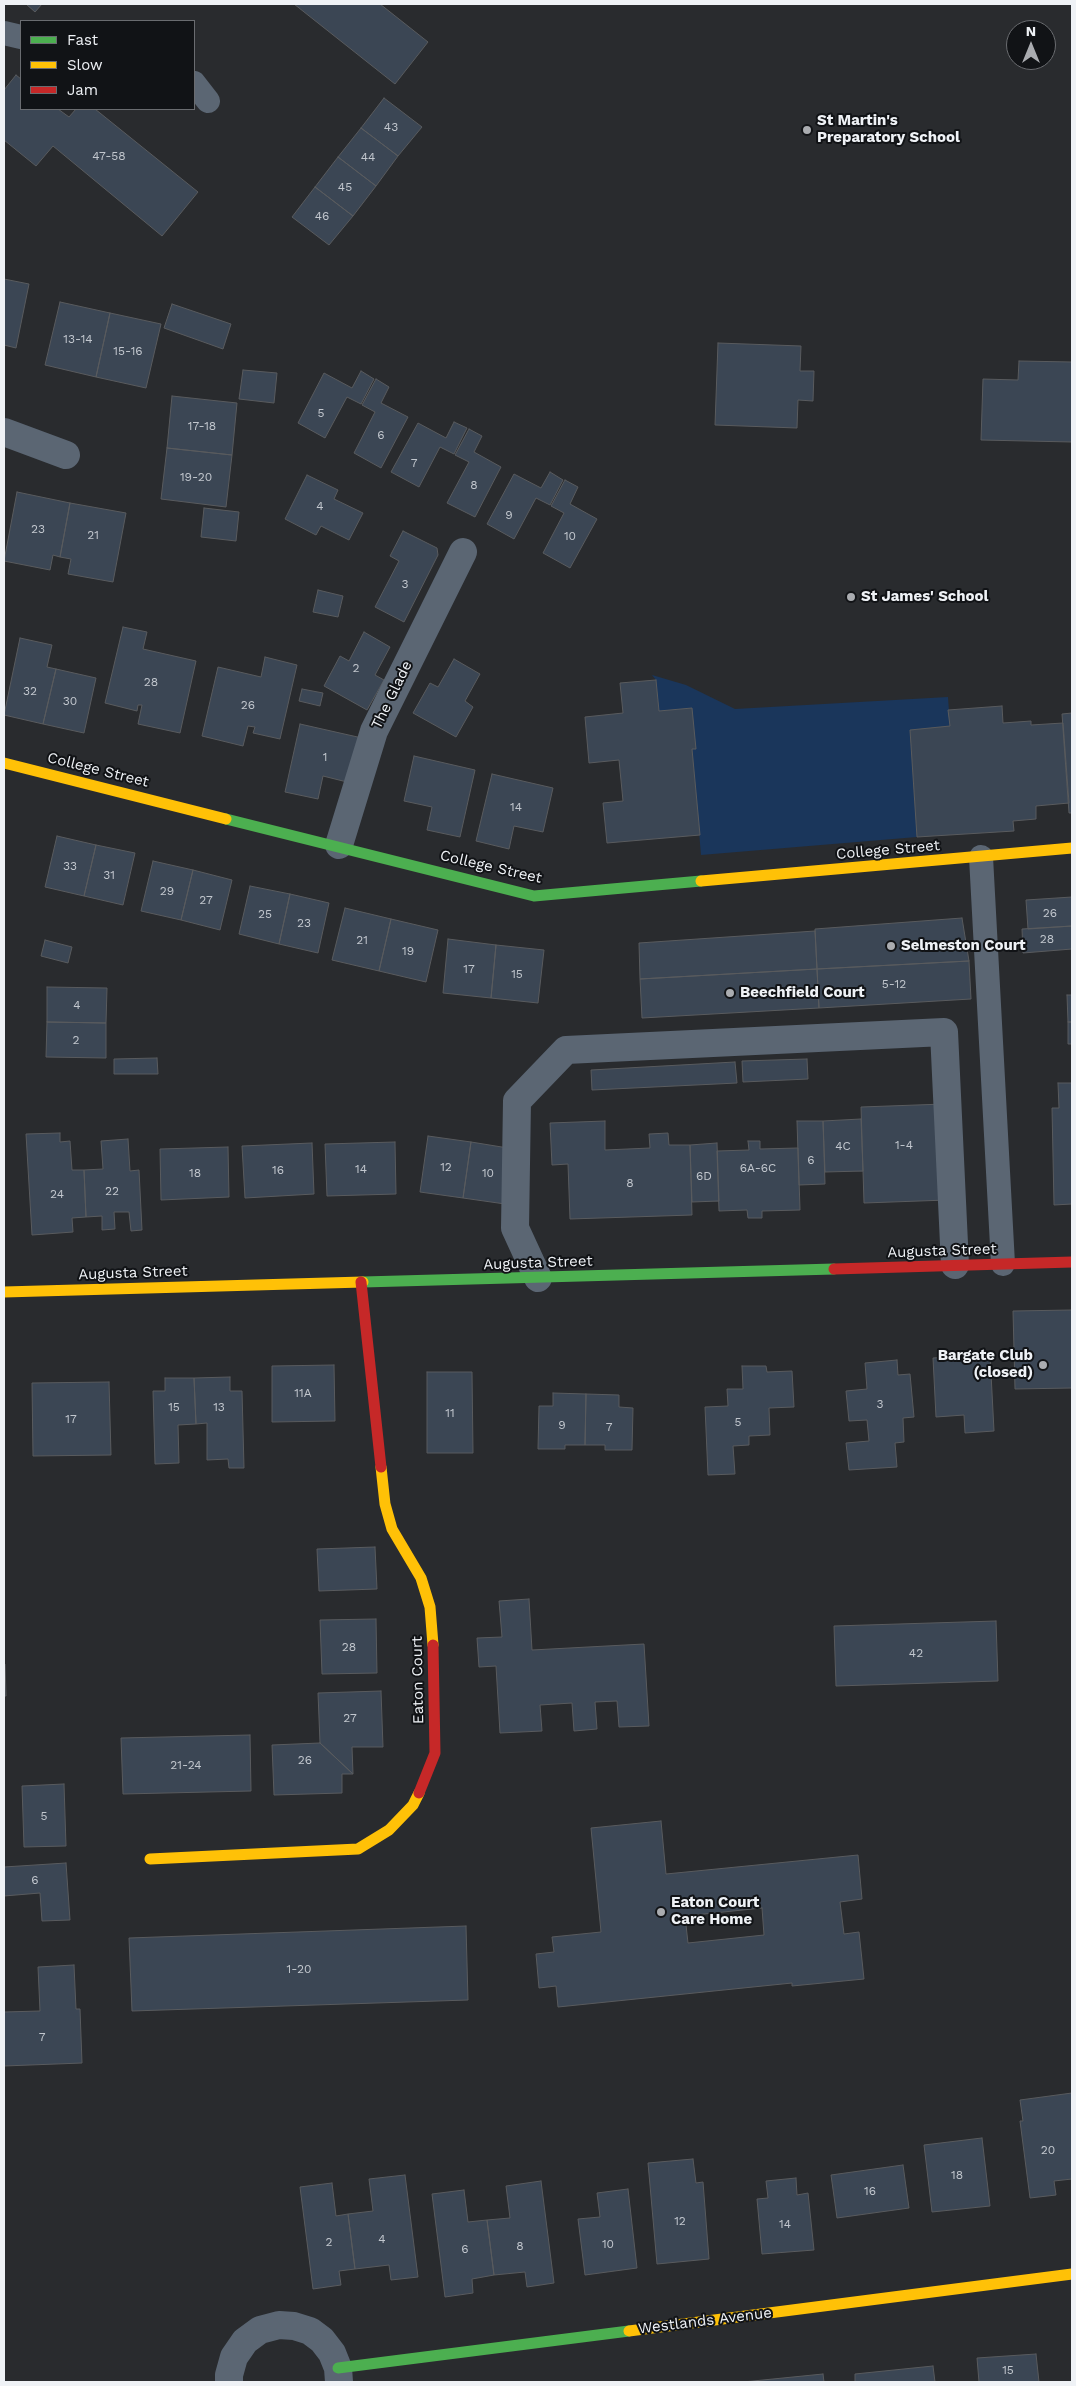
<!DOCTYPE html>
<html>
<head>
<meta charset="utf-8">
<style>
	body { margin:0 }
	#map { position:relative; width:1076px; height:2386px; overflow:hidden; background:#292b2e; font-family:"Work Sans",sans-serif }
	canvas { display:block }
	.frame { position:absolute; inset:0; border:5px solid #eff2f6; pointer-events:none }
	.legend { position:absolute; left:20px; top:20px; width:175px; height:90px; box-sizing:border-box; background:#111316; border:1px solid #6a6c70; margin:0; padding:6px 9px; list-style:none; font-size:15px; color:#eff2f6 }
	.legend li { display:flex; align-items:center; gap:10px; height:25px }
	.legend b { width:25px; border:1px solid #6a6c70 }
	.north { position:absolute; left:1006px; top:20px; width:50px; height:50px; box-sizing:border-box; background:#111316; border:1px solid #6a6c70; border-radius:50%; rotate:0deg; font-size:14px; font-weight:700; line-height:20px; text-align:center; color:#eff2f6 }
	.north::after { content:''; display:block; margin:auto; width:18px; height:22px; background:#aaacb0; clip-path:polygon(50% 0,100% 100%,50% 72%,0 100%) }
</style>
</head>
<body>
<div id="map">
<canvas width="1076" height="2386"></canvas>
<div class="frame"></div>
<ul class="legend">
<li><b style="height:6px;background:#4caf50"></b>Fast</li>
<li><b style="height:6px;background:#ffc107"></b>Slow</li>
<li><b style="height:6px;background:#c62828"></b>Jam</li>
</ul>
<div class="north">N</div>
</div>
<script>
const ctx = document.querySelector('canvas').getContext('2d');
ctx.lineJoin = 'round';
function fillPath(path, color) { ctx.fillStyle = color; ctx.fill(path, 'evenodd'); }
const toPath = rows => new Path2D(rows.map(r => 'M' + r).join(''));
function stroke(path, color, width, dash) { ctx.strokeStyle = color; ctx.lineWidth = width; ctx.lineCap = dash ? 'butt' : 'round'; ctx.setLineDash(dash || []); ctx.stroke(path); }
function write(font, color, halo, rows, align = 'center') {
  ctx.font = font + ' "Work Sans",sans-serif'; ctx.lineWidth = 4; ctx.setLineDash([]); ctx.textBaseline = 'middle'; ctx.strokeStyle = halo; ctx.fillStyle = color; for (const [text, x, y, turn = 0] of rows) {
    ctx.save(); ctx.translate(x, y); ctx.rotate((+turn || 0) * Math.PI / 180); ctx.textAlign = isNaN(turn) ? turn : align; if (halo) ctx.strokeText(text, 0, 0); ctx.fillText(text, 0, 0); ctx.restore();
  }
}
fillPath(toPath([
	[652,675,686,685,735,709,948,697,950,726,910,730,917,837,701,855,692,749,659,711,656,680]
]), '#1a365b');
const building = toPath([
	[26,4,42,4,35,12,26,4],
	[294,4,380,4,428,42,395,84,294,4],
	[16,75,21,79,21,109,58,109,69,117,76,109,95,109,198,192,162,236,53,146,36,166,4,140,4,90,16,75],
	[384,98,422,127,398,156,361,128,384,98],
	[361,128,398,156,376,186,338,157,361,128],
	[338,157,376,186,353,216,315,187,338,157],
	[315,187,353,216,329,245,292,217,315,187],
	[4,279,29,284,16,348,4,345,4,279],
	[60,302,110,313,96,377,45,365,60,302],
	[172,304,231,324,223,349,164,328,172,304],
	[110,313,161,324,146,388,96,377,110,313],
	[718,343,801,346,800,371,814,371,813,401,798,400,797,428,715,425,718,343],
	[1019,361,1072,362,1072,442,981,440,983,379,1018,380,1019,361],
	[243,370,277,373,274,403,239,399,243,370],
	[361,371,374,379,361,404,347,397,325,438,298,423,324,373,352,388,361,371],
	[376,379,389,387,381,403,408,417,381,468,354,453,375,412,362,405,376,379],
	[172,396,237,403,232,455,167,448,172,396],
	[454,422,467,428,454,454,440,447,419,487,391,472,418,423,446,438,454,422],
	[469,429,482,436,474,452,501,467,475,517,447,503,469,462,455,455,469,429],
	[167,448,232,455,226,507,161,499,167,448],
	[550,472,563,480,550,505,536,498,514,539,487,524,514,474,541,488,550,472],
	[307,475,338,490,334,499,363,513,349,540,321,526,316,535,285,519,307,475],
	[565,480,578,487,570,504,597,519,570,568,543,553,564,513,551,506,565,480],
	[17,492,70,503,60,557,53,555,50,570,4,561,17,492],
	[70,503,126,513,113,582,68,574,71,559,60,557,70,503],
	[204,508,239,512,236,541,201,537,204,508],
	[403,531,437,548,438,555,404,622,375,607,399,561,390,556,403,531],
	[318,590,343,596,338,617,313,612,318,590],
	[123,627,147,632,143,649,196,661,180,733,138,724,142,705,138,705,137,711,105,703,123,627],
	[364,632,390,647,375,675,384,680,367,710,324,686,340,656,349,661,364,632],
	[20,638,52,645,47,667,56,669,43,724,4,715,20,638],
	[265,657,297,665,280,739,253,733,255,727,248,726,243,746,202,736,218,667,261,677,265,657],
	[454,659,480,674,465,701,473,707,456,737,413,713,430,683,438,687,454,659],
	[56,669,96,678,84,733,43,724,56,669],
	[656,680,659,711,692,708,696,749,692,749,700,835,607,843,603,803,623,801,619,760,589,763,585,717,623,713,620,683,656,680],
	[302,689,323,693,320,706,299,701,302,689],
	[1002,706,1003,723,1031,721,1031,725,1063,723,1069,803,1036,806,1036,819,1013,821,1014,831,917,837,910,730,950,726,948,710,1002,706],
	[1072,713,1072,813,1069,813,1062,714,1072,713],
	[300,724,362,738,351,783,323,776,318,799,285,792,300,724],
	[414,756,475,770,460,837,427,830,432,807,404,801,414,756],
	[492,774,553,788,543,832,514,826,509,849,476,841,492,774],
	[57,836,96,845,84,896,45,887,57,836],
	[96,845,135,853,123,905,84,896,96,845],
	[153,861,193,870,181,920,141,911,153,861],
	[193,870,232,880,220,930,181,920,193,870],
	[250,886,290,894,279,944,239,934,250,886],
	[290,894,329,903,318,953,279,944,290,894],
	[1072,897,1072,926,1028,929,1026,900,1072,897],
	[345,908,391,919,379,971,332,960,345,908],
	[962,918,969,961,817,969,815,929,962,918],
	[391,919,438,930,426,982,379,971,391,919],
	[1072,926,1072,949,1023,953,1022,929,1072,926],
	[815,931,817,969,640,979,639,943,815,931],
	[448,939,496,945,491,998,443,993,448,939],
	[45,940,72,947,68,963,41,956,45,940],
	[496,945,544,950,538,1003,491,998,496,945],
	[969,961,971,999,819,1008,817,969,969,961],
	[817,969,819,1008,642,1018,640,979,817,969],
	[47,987,107,988,106,1023,47,1022,47,987],
	[1067,995,1072,995,1072,1022,1068,1022,1067,995],
	[47,1022,106,1023,106,1058,46,1057,47,1022],
	[1068,1022,1072,1022,1072,1044,1068,1044,1068,1022],
	[157,1058,158,1074,114,1074,114,1059,157,1058],
	[807,1059,808,1079,743,1082,742,1061,807,1059],
	[735,1062,737,1083,592,1090,591,1070,735,1062],
	[1058,1083,1072,1083,1072,1204,1054,1205,1052,1108,1059,1108,1058,1083],
	[944,1104,947,1200,864,1203,861,1107,944,1104],
	[861,1119,863,1171,825,1172,823,1121,861,1119],
	[605,1121,605,1150,650,1148,649,1134,668,1133,669,1145,690,1145,692,1215,570,1219,568,1164,552,1165,550,1123,605,1121],
	[797,1121,823,1121,825,1184,799,1185,797,1121],
	[60,1133,60,1142,70,1141,72,1170,84,1170,86,1217,72,1218,73,1232,32,1235,26,1134,60,1133],
	[428,1136,471,1142,463,1198,420,1192,428,1136],
	[128,1139,130,1171,139,1170,142,1230,131,1231,129,1212,114,1212,115,1229,102,1230,102,1216,86,1217,84,1170,103,1169,101,1141,128,1139],
	[748,1141,760,1141,760,1149,798,1148,800,1210,762,1211,762,1218,748,1218,747,1210,719,1211,717,1151,749,1150,748,1141],
	[395,1142,396,1194,327,1196,325,1144,395,1142],
	[471,1142,514,1149,505,1204,463,1198,471,1142],
	[312,1143,314,1194,245,1198,242,1146,312,1143],
	[717,1143,719,1201,692,1202,690,1145,717,1143],
	[228,1147,229,1197,161,1200,160,1149,228,1147],
	[1072,1310,1072,1388,1015,1389,1013,1311,1072,1310],
	[990,1354,994,1431,965,1433,964,1415,936,1417,933,1358,990,1354],
	[897,1360,898,1375,910,1374,914,1417,903,1418,904,1442,895,1443,897,1467,849,1470,846,1443,869,1441,867,1420,849,1421,846,1391,867,1389,865,1363,897,1360],
	[334,1365,335,1421,272,1422,272,1366,334,1365],
	[742,1366,766,1366,767,1372,792,1371,794,1407,769,1408,770,1435,749,1436,749,1445,733,1446,735,1474,708,1475,705,1407,728,1406,727,1389,743,1389,742,1366],
	[427,1372,472,1372,473,1453,427,1453,427,1372],
	[230,1377,230,1391,242,1391,244,1468,229,1468,228,1459,207,1460,207,1423,196,1424,194,1378,230,1377],
	[165,1378,194,1378,196,1424,178,1425,179,1463,155,1464,153,1391,165,1391,165,1378],
	[109,1382,111,1455,33,1456,32,1383,109,1382],
	[553,1393,586,1394,585,1445,565,1445,565,1449,538,1449,539,1406,553,1406,553,1393],
	[586,1394,619,1395,619,1407,633,1408,632,1450,605,1450,605,1445,585,1445,586,1394],
	[375,1547,377,1589,319,1591,317,1549,375,1547],
	[529,1599,532,1650,644,1644,649,1726,619,1727,617,1701,595,1702,597,1729,574,1731,572,1703,540,1705,542,1731,500,1733,496,1666,479,1667,477,1638,502,1637,499,1601,529,1599],
	[376,1619,377,1673,322,1674,320,1620,376,1619],
	[996,1621,998,1681,836,1686,834,1626,996,1621],
	[4,1664,5,1664,6,1696,4,1696,4,1664],
	[381,1691,383,1747,352,1747,353,1774,320,1743,318,1693,381,1691],
	[250,1735,251,1791,123,1794,121,1738,250,1735],
	[320,1743,353,1774,342,1774,342,1793,274,1795,272,1745,320,1743],
	[64,1784,66,1846,24,1847,22,1786,64,1784],
	[661,1821,666,1874,858,1855,862,1899,840,1902,844,1934,859,1932,864,1979,792,1986,792,1983,558,2007,556,1986,539,1988,536,1954,554,1952,552,1937,601,1932,591,1828,661,1821],
	[762,1908,764,1935,688,1943,685,1916,762,1908],
	[66,1863,70,1920,42,1921,40,1893,4,1896,4,1867,66,1863],
	[466,1926,468,2000,132,2011,129,1938,466,1926],
	[74,1965,76,2009,80,2009,82,2063,4,2066,4,2012,40,2011,38,1967,74,1965],
	[1072,2093,1072,2179,1054,2181,1056,2195,1030,2198,1020,2121,1023,2121,1020,2100,1072,2093],
	[982,2138,990,2206,932,2212,924,2145,982,2138],
	[693,2159,696,2183,703,2182,709,2259,657,2264,648,2163,693,2159],
	[903,2165,909,2208,837,2218,831,2175,903,2165],
	[405,2175,418,2277,391,2280,389,2265,355,2269,348,2214,373,2211,369,2179,405,2175],
	[796,2178,797,2195,808,2193,814,2250,762,2254,757,2199,768,2198,766,2181,796,2178],
	[541,2181,554,2283,527,2287,525,2272,494,2275,487,2220,510,2218,506,2186,541,2181],
	[332,2183,336,2216,348,2214,355,2269,339,2271,341,2285,313,2289,300,2187,332,2183],
	[628,2189,637,2268,585,2275,578,2219,600,2217,597,2193,628,2189],
	[464,2190,468,2222,487,2220,494,2275,472,2279,473,2293,445,2297,432,2194,464,2190],
	[1036,2354,1039,2382,979,2382,977,2358,1036,2354],
	[933,2366,935,2382,855,2382,855,2374,933,2366],
	[823,2374,824,2382,743,2382,823,2374]
]);
fillPath(building, '#3b4654');
stroke(building, '#595b5e', 1);
stroke(toPath([
	[4,33,21,37],
	[194,83,208,101],
	[981,857,1003,1264]
]), '#5b6673', 24);
stroke(toPath([
	[4,432,66,455],
	[339,845,374,731,463,552],
	[538,1278,515,1228,517,1101,566,1050,944,1032,955,1265],
	[229,2382,229,2375,234,2357,245,2341,260,2330,279,2325,294,2326,310,2331,322,2340,332,2353,338,2368,339,2382]
]), '#5b6673', 28);
stroke(toPath([
	[226,819,534,896,701,881],
	[363,1282,834,1269],
	[338,2368,629,2331]
]), '#4caf50', 11);
stroke(toPath([
	[4,763,226,819],
	[701,881,1072,848],
	[4,1292,363,1282],
	[381,1467,385,1504,392,1529,421,1578,430,1607,433,1645],
	[150,1859,358,1849,389,1830,413,1805,419,1793],
	[629,2331,1072,2274]
]), '#ffc107', 11);
stroke(toPath([
	[834,1269,1072,1262],
	[361,1282,381,1467],
	[419,1793,435,1753,433,1645]
]), '#c62828', 11);
for (const [x, y, r, color] of [
	[807,130,5,"#aaacb0"],
	[851,597,5,"#aaacb0"],
	[891,946,5,"#aaacb0"],
	[730,993,5,"#aaacb0"],
	[1043,1365,5,"#aaacb0"],
	[661,1912,5,"#aaacb0"]
]) { const dot = new Path2D(); dot.arc(x, y, r, 0, 2 * Math.PI); ctx.fillStyle = color; ctx.fill(dot); stroke(dot, '#111316', 2); }
write('12px', '#c2c7ce', null, [
	["43",391,127],
	["47-58",109,156],
	["44",368,157],
	["45",345,187],
	["46",322,216],
	["13-14",78,339],
	["15-16",128,351],
	["5",321,413],
	["17-18",202,426],
	["6",381,435],
	["7",414,463],
	["19-20",196,477],
	["8",474,485],
	["4",320,506],
	["9",509,515],
	["23",38,529],
	["21",93,535],
	["10",570,536],
	["3",405,584],
	["2",356,668],
	["28",151,682],
	["32",30,691],
	["30",70,701],
	["26",248,705],
	["1",325,757],
	["14",516,807],
	["33",70,866],
	["31",109,875],
	["29",167,891],
	["27",206,900],
	["26",1050,913],
	["25",265,914],
	["23",304,923],
	["28",1047,939],
	["21",362,940],
	["19",408,951],
	["17",469,969],
	["15",517,974],
	["5-12",894,984],
	["4",77,1005],
	["2",76,1040],
	["1-4",904,1145],
	["4C",843,1146],
	["6",811,1160],
	["12",446,1167],
	["6A-6C",758,1168],
	["14",361,1169],
	["16",278,1170],
	["18",195,1173],
	["10",488,1173],
	["6D",704,1176],
	["8",630,1183],
	["22",112,1191],
	["24",57,1194],
	["11A",303,1393],
	["3",880,1404],
	["15",174,1407],
	["13",219,1407],
	["11",450,1413],
	["17",71,1419],
	["5",738,1422],
	["9",562,1425],
	["7",609,1427],
	["28",349,1647],
	["42",916,1653],
	["27",350,1718],
	["26",305,1760],
	["21-24",186,1765],
	["5",44,1816],
	["6",35,1880],
	["1-20",299,1969],
	["7",42,2037],
	["20",1048,2150],
	["18",957,2175],
	["16",870,2191],
	["12",680,2221],
	["14",785,2224],
	["4",382,2239],
	["2",329,2242],
	["10",608,2244],
	["8",520,2246],
	["6",465,2249],
	["15",1008,2370]
]);
write('bold 15px', '#eff2f6', '#111316', [
	["St Martin's",817,121],
	["Preparatory School",817,138],
	["St James' School",861,597],
	["Selmeston Court",901,946],
	["Beechfield Court",740,993],
	["Bargate Club",1033,1356,"right"],
	["(closed)",1033,1373,"right"],
	["Eaton Court",671,1903],
	["Care Home",671,1920]
], 'left');
write('15px', '#eff2f6', '#111316', [
	["The Glade",392,695,-64],
	["College Street",98,770,14],
	["College Street",888,850,-5],
	["College Street",491,867,13],
	["Augusta Street",942,1251,-2],
	["Augusta Street",538,1263,-2],
	["Augusta Street",133,1273,-2],
	["Eaton Court",418,1680,-91],
	["Westlands Avenue",705,2321,-7]
]);
</script>
</body>
</html>
